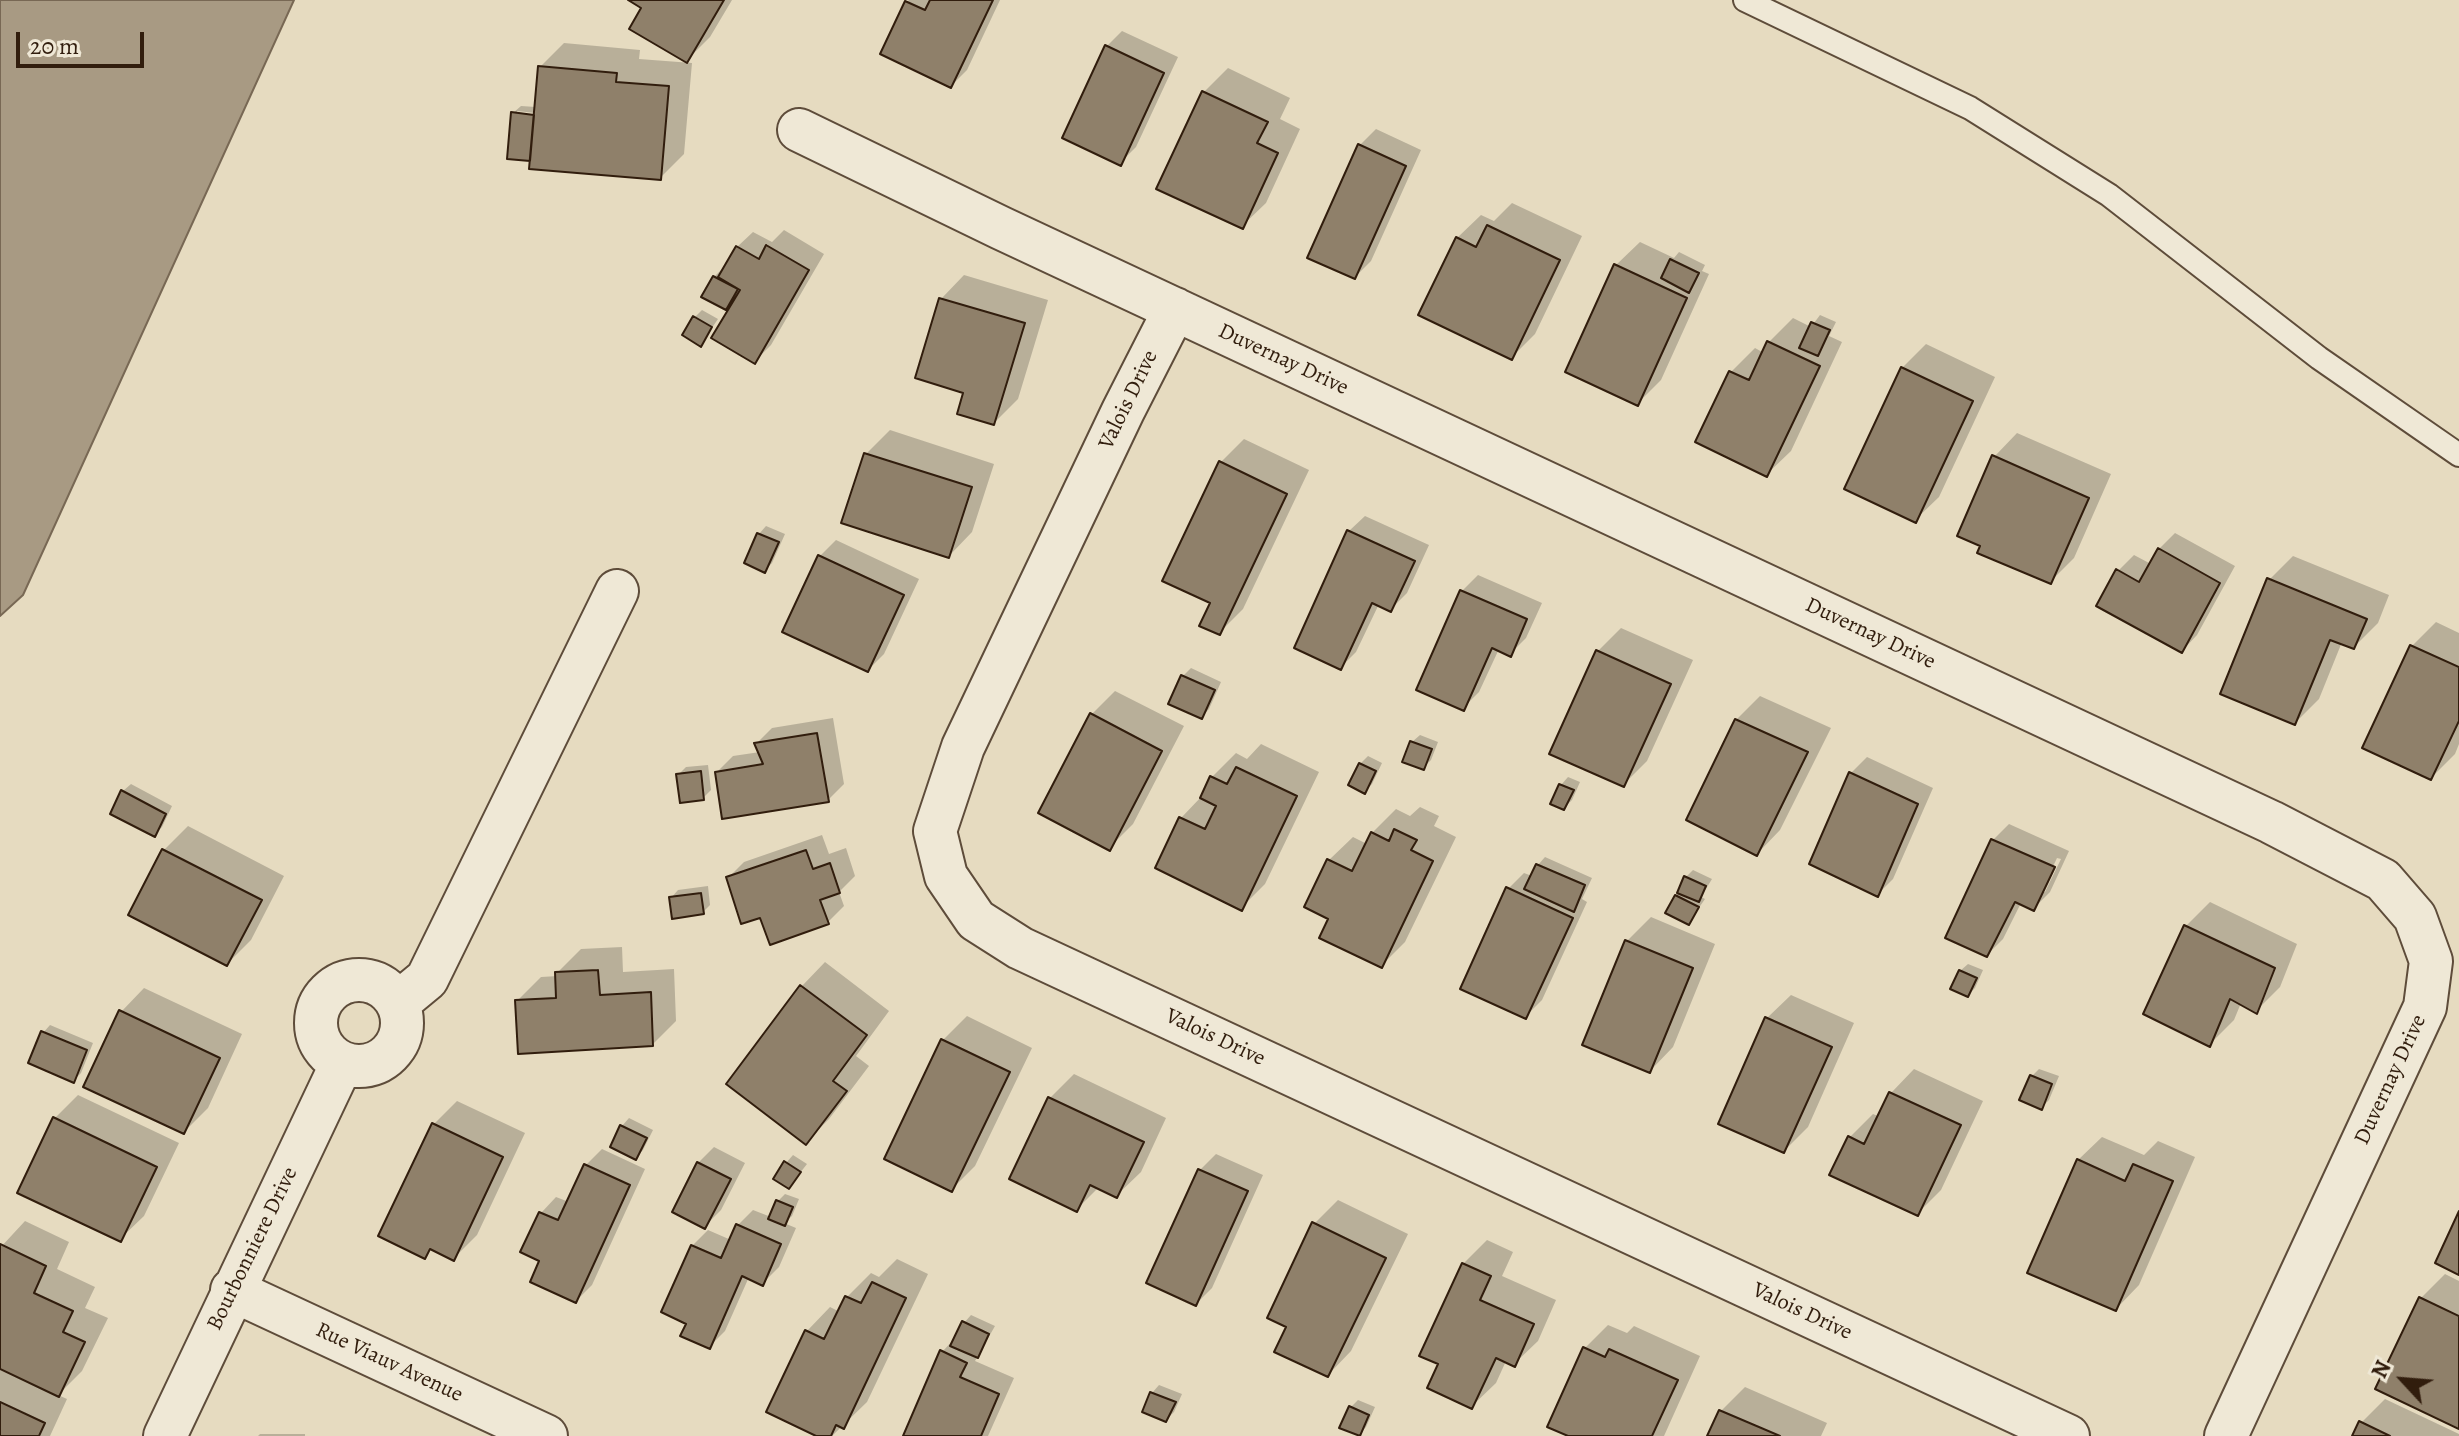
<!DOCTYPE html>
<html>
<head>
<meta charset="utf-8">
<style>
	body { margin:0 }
	#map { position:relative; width:2459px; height:1436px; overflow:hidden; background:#e6dbc0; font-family:Alegreya,serif }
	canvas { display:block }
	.north { position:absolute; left:2363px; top:1340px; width:80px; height:80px; -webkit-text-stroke:6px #efe8d6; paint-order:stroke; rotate:296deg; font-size:22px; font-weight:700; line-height:32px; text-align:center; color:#311d0d }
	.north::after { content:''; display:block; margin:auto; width:28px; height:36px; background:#311d0d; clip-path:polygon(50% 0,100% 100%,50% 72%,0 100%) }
	.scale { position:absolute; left:16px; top:32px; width:128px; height:36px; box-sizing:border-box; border:4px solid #311d0d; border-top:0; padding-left:10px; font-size:24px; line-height:28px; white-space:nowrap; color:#311d0d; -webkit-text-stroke:6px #efe8d6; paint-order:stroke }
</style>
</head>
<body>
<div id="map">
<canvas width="2459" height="1436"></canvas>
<div class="north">N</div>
<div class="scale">20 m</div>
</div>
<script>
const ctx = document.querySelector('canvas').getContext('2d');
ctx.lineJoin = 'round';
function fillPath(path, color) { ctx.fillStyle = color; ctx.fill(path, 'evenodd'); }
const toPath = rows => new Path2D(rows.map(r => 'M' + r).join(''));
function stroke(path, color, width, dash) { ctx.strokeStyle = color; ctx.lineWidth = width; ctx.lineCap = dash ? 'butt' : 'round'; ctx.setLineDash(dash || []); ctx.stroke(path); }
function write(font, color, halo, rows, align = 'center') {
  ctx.font = font + ' Alegreya,serif'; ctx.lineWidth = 6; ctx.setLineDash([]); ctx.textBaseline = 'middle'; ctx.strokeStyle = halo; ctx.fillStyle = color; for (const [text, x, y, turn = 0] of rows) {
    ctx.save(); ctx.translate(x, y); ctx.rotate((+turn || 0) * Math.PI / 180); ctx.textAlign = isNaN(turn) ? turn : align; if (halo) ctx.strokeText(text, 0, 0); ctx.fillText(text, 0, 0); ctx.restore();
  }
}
const water = toPath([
	[0,0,294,0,23,595,0,616,0,0]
]);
fillPath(water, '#a89a83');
stroke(water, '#786854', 2);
fillPath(toPath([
	[632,0,732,0,710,37,687,60,644,7],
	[909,0,1000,0,967,70,951,86,907,2],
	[1122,31,1178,57,1136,147,1120,163,1106,47],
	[564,43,640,50,639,59,692,63,684,154,660,178,532,159,513,113,521,106,536,107,540,67],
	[517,111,544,114,543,118,517,115],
	[1228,68,1290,98,1280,119,1300,129,1266,203,1242,226,1204,92],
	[1376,129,1421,150,1371,261,1355,277,1360,145],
	[1512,203,1582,236,1535,334,1511,358,1457,238,1481,215,1494,221],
	[784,230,824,254,771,345,755,361,736,297,725,308,714,277,722,269,724,271,737,247,753,232,772,242],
	[1640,242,1674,258,1679,252,1705,265,1702,271,1709,274,1661,380,1637,404,1616,265],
	[964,275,1048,300,1018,399,994,423,941,299],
	[702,310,718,319,701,344,694,318],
	[1820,315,1836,322,1829,336,1842,342,1791,451,1767,474,1731,372,1755,348,1764,353,1769,342,1793,318,1811,327],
	[1926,344,1995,377,1939,497,1915,520,1902,368],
	[890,430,994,464,972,532,949,556,844,522,866,454],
	[2017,433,2111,474,2074,558,2050,582,1994,457],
	[1244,439,1309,470,1243,609,1219,633,1213,602,1221,462],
	[1365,516,1429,545,1407,593,1391,609,1379,604,1356,652,1340,668,1349,531],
	[766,526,785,534,772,563,765,570,759,534],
	[2175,533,2235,566,2197,635,2182,651,2118,571,2134,555,2151,564,2159,549],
	[836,540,919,579,884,654,868,670,820,556],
	[2293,556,2389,595,2378,623,2354,647,2342,642,2319,699,2295,723,2269,580],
	[1478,575,1542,603,1526,638,1510,654,1499,649,1479,692,1463,708,1418,689,1462,591],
	[2436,622,2459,633,2459,744,2455,754,2431,778,2365,747,2412,646],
	[1621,628,1693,660,1647,761,1623,785,1598,651],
	[1191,668,1221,682,1209,709,1202,717,1183,676],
	[1115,691,1184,726,1133,824,1109,848,1091,715],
	[1760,696,1831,728,1780,830,1757,854,1736,720],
	[833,718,844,784,828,800,717,772,733,756,760,752,756,744,772,728],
	[1420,735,1438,742,1431,760,1423,768,1412,742],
	[1261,744,1319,772,1265,884,1241,908,1181,818,1202,796,1212,777,1236,753,1247,759],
	[1368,756,1382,763,1372,784,1365,791,1360,764],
	[1867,757,1933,788,1893,879,1877,895,1851,773],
	[708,765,711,790,703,798,678,775,686,767],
	[1568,777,1580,782,1572,800,1564,808,1561,785],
	[131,784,172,806,162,827,154,835,123,791],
	[1420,807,1439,816,1434,826,1456,837,1405,942,1381,966,1331,918,1329,860,1353,837,1367,844,1372,833,1396,809,1410,816],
	[2009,824,2069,851,2050,892,2034,908,2021,903,2003,939,1987,955,1948,937,1993,840],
	[2057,858,2061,859,2045,892,2041,892],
	[188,826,284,876,251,940,227,964,131,914,164,850],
	[822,835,829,854,846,848,855,876,839,892,844,906,828,922,762,915,728,878,744,862],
	[1545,857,1592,878,1582,899,1587,902,1542,1000,1526,1016,1508,889,1524,873,1532,876,1538,865],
	[1693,870,1712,879,1701,897,1705,899,1689,922,1676,897,1685,878],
	[708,886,710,905,703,912,671,898,678,890],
	[2210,902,2297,944,2280,987,2256,1011,2241,1003,2234,1020,2210,1044,2186,926],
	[1651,917,1715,944,1673,1047,1650,1071,1627,941],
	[622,947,623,972,674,969,676,1021,653,1044,517,1001,541,977,558,976,557,973,581,949],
	[825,962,889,1011,856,1056,869,1066,829,1119,806,1142,729,1084,802,986],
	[1968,964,1983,970,1975,988,1968,995,1960,971],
	[144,988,242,1034,208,1108,184,1132,121,1012],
	[1791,995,1854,1023,1808,1127,1784,1151,1767,1018],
	[967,1016,1032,1048,975,1166,952,1189,886,1158,943,1040],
	[50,1025,93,1043,81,1073,74,1080,43,1033],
	[1914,1069,1983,1101,1941,1190,1917,1214,1849,1138,1873,1114,1880,1117,1891,1093],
	[2039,1069,2059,1076,2049,1100,2042,1107,2032,1076],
	[1074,1074,1166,1118,1141,1172,1117,1195,1099,1187,1077,1209,1011,1178,1050,1098],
	[78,1095,179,1143,144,1216,120,1239,54,1119],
	[457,1101,525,1133,477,1235,454,1258,432,1248,425,1256,434,1124],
	[629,1118,653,1130,643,1150,636,1158,612,1146,622,1126],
	[2102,1137,2144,1155,2158,1141,2195,1157,2139,1285,2116,1309,2078,1160],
	[714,1147,745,1163,721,1210,705,1226,698,1163],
	[602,1149,645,1169,592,1285,576,1301,541,1213,556,1197,569,1202,586,1165],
	[1216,1154,1263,1175,1212,1288,1196,1304,1200,1170],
	[793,1155,807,1164,789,1187,786,1163],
	[785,1194,799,1199,792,1216,784,1223,796,1228,779,1267,763,1283,749,1277,725,1331,709,1347,688,1323,692,1246,708,1230,731,1240,737,1226,753,1210,771,1217,778,1201],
	[1338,1200,1408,1234,1351,1351,1328,1375,1289,1326,1314,1224],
	[25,1221,69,1242,57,1269,95,1287,85,1308,108,1318,82,1371,58,1395,67,1399,50,1436,0,1436,0,1248],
	[1487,1240,1513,1252,1502,1276,1556,1300,1538,1341,1514,1364,1506,1361,1496,1383,1472,1406,1441,1363,1463,1264],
	[897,1259,928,1274,867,1402,832,1436,821,1436,807,1331,830,1307,840,1312,847,1297,871,1273,879,1277],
	[2445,1274,2459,1281,2459,1427,2421,1298],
	[971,1315,995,1326,975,1361,1014,1378,988,1436,905,1436,942,1352,957,1336,964,1323],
	[1608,1325,1627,1333,1634,1326,1700,1356,1664,1436,1572,1436,1585,1348],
	[1159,1385,1182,1394,1174,1412,1166,1420,1152,1393],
	[1745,1387,1827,1423,1821,1436,1710,1436,1721,1411],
	[2385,1399,2459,1434,2459,1436,2355,1436,2361,1423],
	[1358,1400,1375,1407,1366,1427,1359,1435,1351,1407],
	[260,1434,305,1434,305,1436,258,1436]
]), '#0003');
const building = toPath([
	[628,0,724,0,687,63,629,29,641,8,628,0],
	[930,0,993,0,951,88,880,54,905,1,925,10,930,0],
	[1105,45,1164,73,1121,166,1062,138,1105,45],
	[538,66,617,73,616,82,669,86,661,180,529,169,538,66],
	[1202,91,1268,122,1257,143,1278,153,1243,229,1156,189,1202,91],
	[511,112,534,115,530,161,507,159,511,112],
	[1358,144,1406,166,1355,279,1307,258,1358,144],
	[1487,225,1560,260,1512,360,1418,315,1456,237,1476,247,1487,225],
	[766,245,809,270,755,364,711,338,740,290,718,277,736,246,759,259,766,245],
	[1670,259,1699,273,1689,293,1661,278,1670,259],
	[1614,264,1687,298,1638,406,1565,372,1614,264],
	[713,276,738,289,726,310,701,297,713,276],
	[939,298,1025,323,994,425,957,414,963,393,915,378,939,298],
	[693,316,712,327,701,347,682,335,693,316],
	[1811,322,1830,330,1818,356,1799,348,1811,322],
	[1767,341,1820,366,1767,477,1695,442,1729,371,1749,380,1767,341],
	[1901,367,1973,401,1916,523,1844,489,1901,367],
	[864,453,972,487,949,558,841,523,864,453],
	[1992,455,2089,498,2051,584,1977,553,1980,546,1957,536,1992,455],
	[1219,461,1287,494,1220,635,1199,626,1210,603,1162,581,1219,461],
	[1347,530,1415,561,1391,612,1372,603,1341,670,1294,648,1347,530],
	[757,533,779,542,765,573,744,563,757,533],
	[2158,548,2220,583,2182,653,2096,606,2116,569,2139,582,2158,548],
	[818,555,904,595,868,672,782,632,818,555],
	[2267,578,2367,619,2354,649,2330,640,2295,725,2220,694,2267,578],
	[1460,590,1527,619,1511,657,1492,648,1464,711,1416,690,1460,590],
	[2410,645,2459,667,2459,721,2431,780,2362,748,2410,645],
	[1596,650,1671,684,1624,787,1549,754,1596,650],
	[1181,675,1215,690,1202,719,1168,704,1181,675],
	[1090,713,1162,751,1110,851,1038,813,1090,713],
	[1735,719,1808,752,1757,856,1686,820,1735,719],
	[817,733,829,802,722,819,715,772,763,764,754,743,817,733],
	[1410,741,1432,749,1424,770,1402,762,1410,741],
	[1359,763,1376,771,1365,794,1348,785,1359,763],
	[1236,767,1297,796,1242,911,1155,868,1179,817,1205,829,1216,806,1200,798,1210,776,1227,784,1236,767],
	[701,771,704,800,680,803,676,774,701,771],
	[1849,772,1918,804,1878,897,1809,864,1849,772],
	[1559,784,1574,790,1564,810,1550,804,1559,784],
	[121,790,166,814,155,837,110,814,121,790],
	[1394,829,1417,840,1411,850,1433,861,1382,968,1319,938,1328,919,1304,907,1327,859,1352,871,1371,832,1389,841,1394,829],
	[1991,839,2055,867,2034,911,2015,902,1987,957,1945,938,1991,839],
	[162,849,262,900,227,966,128,915,162,849],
	[806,850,813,869,830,863,840,893,820,900,829,924,770,945,760,918,741,924,726,877,806,850],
	[1536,864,1585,885,1574,912,1524,889,1536,864],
	[1684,876,1706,886,1699,902,1677,893,1684,876],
	[1506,887,1573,918,1526,1019,1460,989,1506,887],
	[701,893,704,914,672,919,669,897,701,893],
	[1675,895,1699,907,1689,925,1665,913,1675,895],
	[2184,925,2275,968,2257,1014,2230,999,2210,1047,2143,1014,2184,925],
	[1625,940,1693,968,1650,1073,1582,1045,1625,940],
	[598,970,600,995,651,992,653,1046,518,1054,515,1000,556,998,555,972,598,970],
	[1959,970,1977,978,1968,997,1950,989,1959,970],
	[800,985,867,1035,833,1081,847,1091,806,1145,726,1084,800,985],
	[119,1010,220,1058,184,1134,83,1087,119,1010],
	[1765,1017,1832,1047,1784,1153,1718,1124,1765,1017],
	[41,1031,87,1050,74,1083,28,1063,41,1031],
	[941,1039,1010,1072,952,1192,884,1159,941,1039],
	[2030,1075,2052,1084,2042,1110,2019,1100,2030,1075],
	[1889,1092,1961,1125,1918,1216,1829,1175,1848,1136,1864,1144,1889,1092],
	[1048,1097,1144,1142,1117,1198,1090,1185,1077,1212,1009,1179,1048,1097],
	[53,1117,157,1167,121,1242,17,1193,53,1117],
	[432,1123,503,1157,454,1261,430,1249,425,1259,378,1236,432,1123],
	[620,1125,647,1138,636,1160,610,1147,620,1125],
	[2077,1159,2125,1181,2133,1164,2173,1181,2116,1311,2027,1273,2077,1159],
	[784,1161,801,1172,789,1189,773,1179,784,1161],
	[697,1162,731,1179,705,1229,672,1212,697,1162],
	[584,1164,630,1185,576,1303,530,1282,539,1261,520,1252,539,1212,558,1220,584,1164],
	[1198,1169,1248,1191,1196,1306,1146,1283,1198,1169],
	[776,1200,793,1207,785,1226,768,1219,776,1200],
	[2459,1211,2459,1275,2435,1263,2459,1211],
	[1312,1222,1386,1258,1328,1377,1274,1352,1286,1327,1267,1318,1312,1222],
	[736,1224,781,1244,763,1286,742,1276,710,1349,680,1336,686,1324,661,1312,691,1245,721,1258,736,1224],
	[0,1244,46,1266,34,1293,73,1311,63,1332,85,1342,59,1397,0,1369,0,1244],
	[1462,1263,1491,1276,1480,1300,1534,1324,1515,1367,1496,1358,1472,1409,1427,1388,1438,1364,1419,1356,1462,1263],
	[872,1282,906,1298,844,1429,836,1425,831,1436,816,1436,766,1412,805,1330,824,1339,845,1296,861,1303,872,1282],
	[2419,1297,2459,1316,2459,1429,2375,1389,2419,1297],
	[962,1321,989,1334,978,1358,950,1346,962,1321],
	[1583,1347,1605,1357,1609,1349,1678,1380,1652,1436,1568,1436,1547,1427,1583,1347],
	[940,1350,967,1363,960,1377,999,1394,981,1436,903,1436,940,1350],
	[1150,1392,1176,1402,1166,1422,1142,1412,1150,1392],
	[0,1402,45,1423,39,1436,0,1436,0,1402],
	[1349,1406,1369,1415,1360,1436,1339,1428,1349,1406],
	[1719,1410,1780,1436,1707,1436,1719,1410],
	[2359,1421,2390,1436,2352,1436,2359,1421]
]);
fillPath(building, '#8f806a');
stroke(building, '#311d0d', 2);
const lane = toPath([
	[1745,0,1970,108,2109,195,2319,358,2459,455]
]);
const street = toPath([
	[799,130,1001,228,2271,822,2383,880,2415,917,2431,961,2425,1007,2226,1436],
	[1175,309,1123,411,963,747,935,831,946,876,976,920,1020,948,2068,1436],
	'316 1023a43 43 0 1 1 86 0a43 43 0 1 1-86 0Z',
	[398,1003,427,979,617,591],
	[232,1290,546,1436],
	[165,1436,342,1063]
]);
stroke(lane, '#5e4c3a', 26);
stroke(street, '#5e4c3a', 46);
stroke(lane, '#efe8d6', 22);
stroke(street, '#efe8d6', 42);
write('22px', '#311d0d', '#efe8d6', [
	["Duvernay Drive",1283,360,25],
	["Valois Drive",1129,400,-64],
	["Duvernay Drive",1870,634,25],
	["Valois Drive",1215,1038,25],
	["Duvernay Drive",2391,1080,-65],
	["Bourbonniere Drive",253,1249,-64],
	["Valois Drive",1802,1312,25],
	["Rue Viauv Avenue",389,1363,25]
]);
</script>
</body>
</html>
